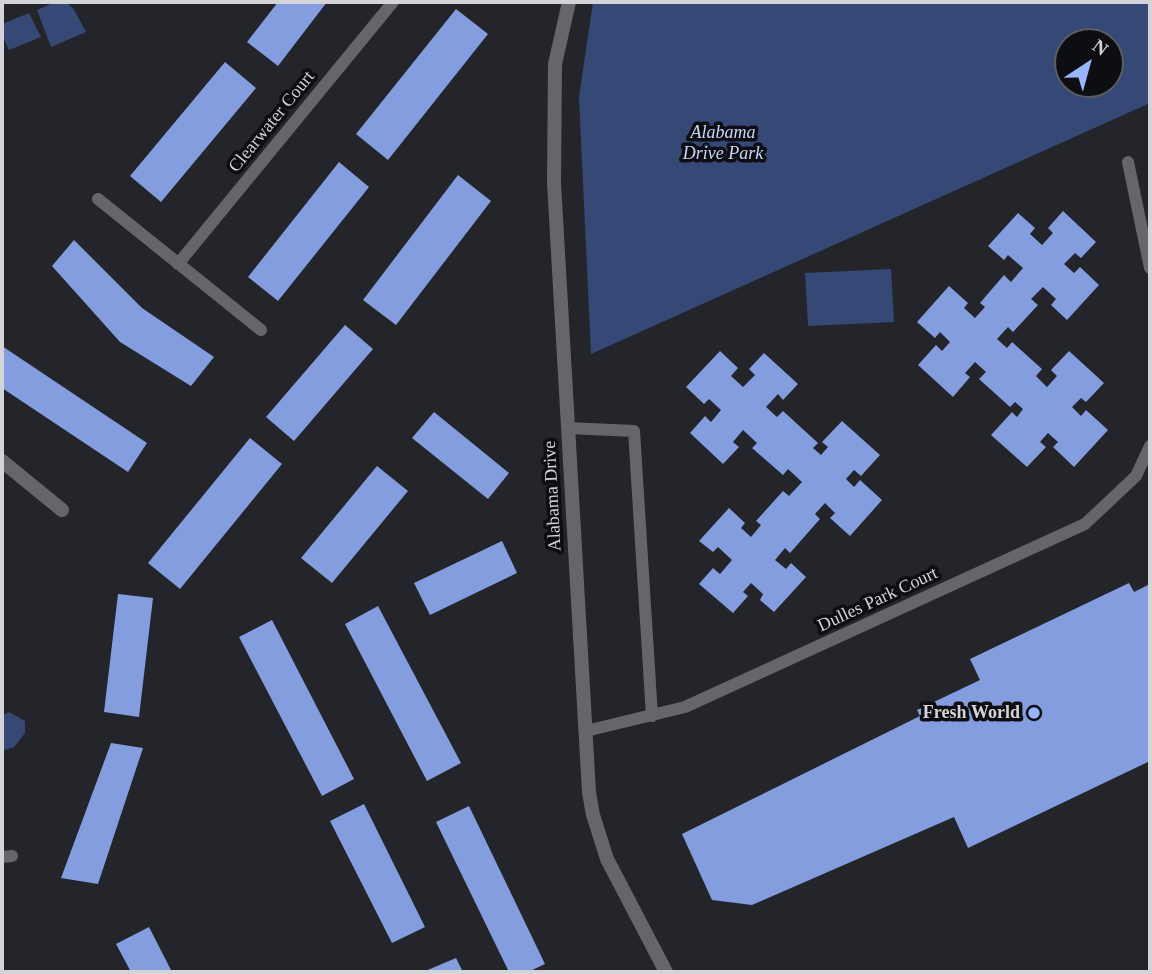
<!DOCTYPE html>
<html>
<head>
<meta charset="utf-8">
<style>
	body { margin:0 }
	#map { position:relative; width:1152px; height:974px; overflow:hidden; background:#23252b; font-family:Georgia,serif }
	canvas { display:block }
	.frame { position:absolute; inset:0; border:4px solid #d3d4d8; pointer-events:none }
	.north { position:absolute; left:1054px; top:28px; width:70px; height:70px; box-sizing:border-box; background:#0d0e11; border:2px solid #5c5d61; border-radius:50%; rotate:36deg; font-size:19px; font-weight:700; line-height:28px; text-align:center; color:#d3d4d8 }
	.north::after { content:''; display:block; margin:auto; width:24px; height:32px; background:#99b5fd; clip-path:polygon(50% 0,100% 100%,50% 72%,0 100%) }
</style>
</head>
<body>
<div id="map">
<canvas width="1152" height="974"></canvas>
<div class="frame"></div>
<div class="north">N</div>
</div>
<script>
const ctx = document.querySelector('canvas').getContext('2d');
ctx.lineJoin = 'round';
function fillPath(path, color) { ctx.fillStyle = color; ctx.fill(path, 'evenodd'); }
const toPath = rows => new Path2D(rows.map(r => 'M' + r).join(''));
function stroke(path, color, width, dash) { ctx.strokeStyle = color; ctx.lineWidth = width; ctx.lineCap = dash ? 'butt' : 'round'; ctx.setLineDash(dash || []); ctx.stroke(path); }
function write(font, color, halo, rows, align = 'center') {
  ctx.font = font + ' Georgia,serif'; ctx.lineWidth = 7; ctx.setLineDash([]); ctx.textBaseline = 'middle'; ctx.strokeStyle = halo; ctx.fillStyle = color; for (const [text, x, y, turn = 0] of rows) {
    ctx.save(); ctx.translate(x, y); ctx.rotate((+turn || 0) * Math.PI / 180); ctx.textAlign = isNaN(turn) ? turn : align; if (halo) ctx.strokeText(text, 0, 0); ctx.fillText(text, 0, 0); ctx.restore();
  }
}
fillPath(toPath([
	[55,2,66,2,73,8,86,32,51,47,37,10],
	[593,2,1150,2,1150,103,591,354,579,97],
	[1068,42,1110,42,1110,84,1068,84],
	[29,13,41,37,9,50,2,35,2,24],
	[891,269,894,322,808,326,805,273],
	[9,712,25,721,25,733,14,747,2,751,2,715]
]), '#364876');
fillPath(toPath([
	[278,2,327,2,278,66,247,42],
	[456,9,488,34,388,160,356,134],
	[225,62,256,88,161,202,130,176],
	[339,162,369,187,278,301,248,277],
	[458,175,491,201,396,325,363,300],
	[1063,211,1096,242,1081,258,1075,253,1064,264,1074,273,1080,267,1099,285,1067,320,1051,305,1056,299,1043,287,1031,299,1038,305,1013,332,1008,327,997,339,1007,348,1012,342,1042,369,1036,376,1047,387,1057,376,1051,370,1069,351,1104,383,1086,402,1081,398,1072,407,1081,416,1086,410,1108,430,1074,467,1053,447,1058,442,1048,433,1040,442,1046,447,1027,467,991,435,1012,412,1017,417,1023,409,1015,402,1010,407,979,379,986,372,975,362,965,373,970,377,953,397,918,365,936,345,942,351,950,342,940,332,935,338,917,322,949,286,968,303,964,308,975,318,985,307,980,303,1004,275,1011,282,1023,268,1008,255,1004,260,988,246,1018,213,1035,228,1030,234,1042,245,1053,233,1048,228],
	[74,240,142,308,214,357,191,386,120,342,52,266],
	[345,325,373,349,294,441,266,417],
	[2,346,147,443,128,472,2,388],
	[720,351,738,368,731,376,743,387,755,375,749,369,764,353,798,384,783,400,778,394,766,407,777,417,783,411,818,443,813,448,821,455,828,447,822,442,842,421,880,455,861,476,854,470,846,479,854,487,860,480,882,500,850,536,830,518,835,513,825,503,815,514,820,519,790,553,785,548,775,560,786,569,791,563,806,577,774,612,760,600,763,594,751,583,743,592,748,596,733,613,699,584,713,568,720,574,732,560,718,547,713,552,699,541,729,508,745,523,741,528,751,537,761,525,756,521,783,491,789,496,802,482,788,469,783,475,752,448,757,443,743,430,733,442,739,447,723,464,690,433,705,416,711,422,721,410,709,399,704,404,686,387],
	[434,412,509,473,488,499,412,438],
	[250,438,282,464,180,589,148,563],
	[377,466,408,491,332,583,301,558],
	[502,541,517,573,430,615,414,583],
	[1129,583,1134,592,1150,584,1150,761,968,848,954,817,752,905,712,900,682,834,920,716,917,710,980,680,970,659],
	[118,594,153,598,139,717,104,712],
	[378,606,461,763,427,781,345,624],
	[272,620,354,779,322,796,239,637],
	[111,743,143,748,98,884,61,878],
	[364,804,425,927,392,943,330,821],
	[469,806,545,964,528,972,509,972,436,822],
	[149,927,172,972,131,972,116,944],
	[456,958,463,972,423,972]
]), '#839dde');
stroke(toPath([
	[1128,162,1150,268],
	[98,199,261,330],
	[178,264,393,2],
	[568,428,634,431,652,716],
	[586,731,685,707,1085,524,1136,476,1150,446],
	[2,857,12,856]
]), '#656669', 12);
stroke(toPath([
	[569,2,555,64,554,183,589,792,593,815,607,859,666,972],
	[2,461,62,510]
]), '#656669', 14);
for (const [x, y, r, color] of [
	[1034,713,7,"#99b5fd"]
]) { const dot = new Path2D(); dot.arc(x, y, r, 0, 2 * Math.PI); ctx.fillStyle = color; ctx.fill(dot); stroke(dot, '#0d0e11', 2.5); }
write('18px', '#d3d4d8', '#0d0e11', [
	["Clearwater Court",272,122,-51],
	["Alabama Drive",553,496,-93],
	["Dulles Park Court",878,600,-25]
]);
write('italic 18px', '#c8d7fb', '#0d0e11', [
	["Alabama",723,133],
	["Drive Park",723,154]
]);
write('bold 18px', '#d3d4d8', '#0d0e11', [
	["Fresh World",1020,713]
], 'right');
</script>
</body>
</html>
